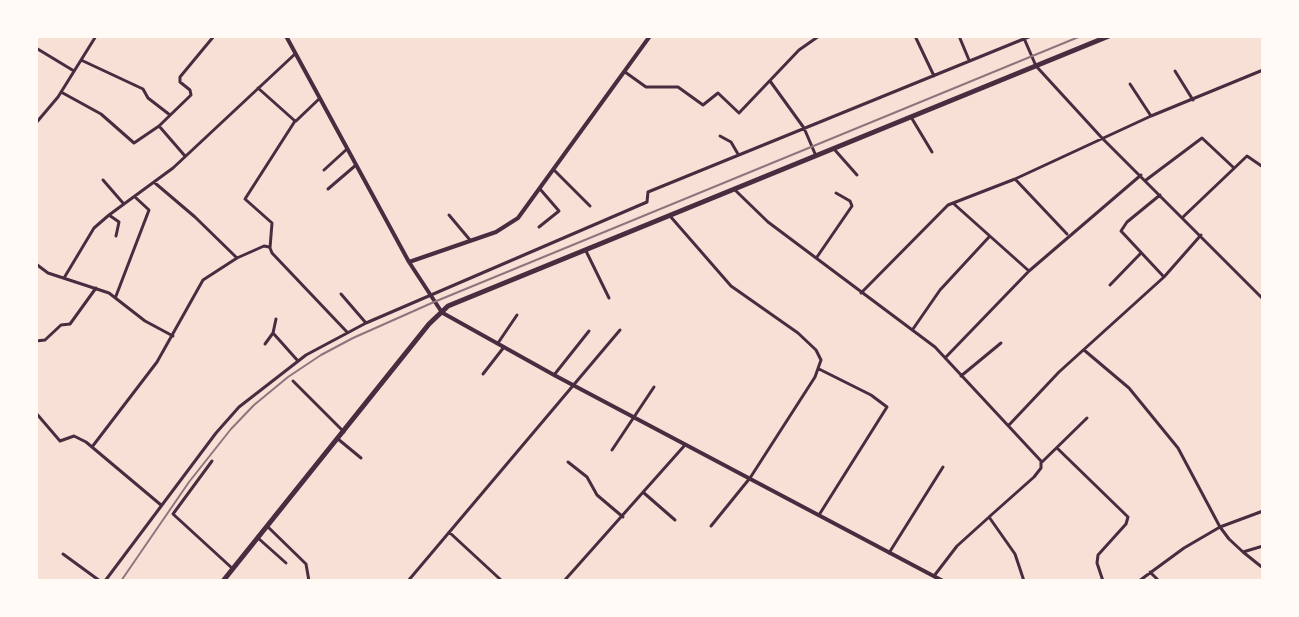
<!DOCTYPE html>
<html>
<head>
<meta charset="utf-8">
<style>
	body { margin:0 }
	#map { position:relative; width:1299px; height:617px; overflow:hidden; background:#f7e1d7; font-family:Montserrat,sans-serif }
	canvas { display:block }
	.frame { position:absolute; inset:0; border:38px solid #fffaf5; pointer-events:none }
</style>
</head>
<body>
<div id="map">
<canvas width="1299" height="617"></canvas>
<div class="frame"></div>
</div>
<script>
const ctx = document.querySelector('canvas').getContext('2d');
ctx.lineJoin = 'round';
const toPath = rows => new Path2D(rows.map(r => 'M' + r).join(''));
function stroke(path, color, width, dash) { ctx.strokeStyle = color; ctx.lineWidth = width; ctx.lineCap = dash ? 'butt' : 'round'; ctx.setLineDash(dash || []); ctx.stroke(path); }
stroke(toPath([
	[915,36,934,76],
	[959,36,969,60],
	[1023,36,1036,66,1102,138,1263,299],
	[36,48,74,71],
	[81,60,143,89,148,98,170,115],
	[1175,71,1193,100],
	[625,72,646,87,678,87,703,105,718,93,739,113,799,50,819,36],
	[770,81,804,128,816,156],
	[1130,84,1151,116],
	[258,88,295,121,245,199,272,223,270,248,272,253,347,332],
	[61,92,101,114,134,143,159,126],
	[911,117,932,152],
	[296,121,319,99],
	[36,123,58,97,96,36],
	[720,136,731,142,738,154],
	[834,149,857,175],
	[185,156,159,126,191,95,190,90,180,82,180,77,214,36],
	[324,170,347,149],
	[554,170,590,206],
	[1015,179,1067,234],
	[103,180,123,203],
	[1146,180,1202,138,1234,168],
	[155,183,195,217,237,258],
	[328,189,356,165],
	[735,190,768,222,935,347,1041,461,1041,468,1034,477,989,517,1015,554,1024,581],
	[1160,195,1127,222,1121,231,1164,277],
	[954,204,1029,271],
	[449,215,470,240],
	[670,216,731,286,798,333,816,350,821,360,815,377,750,478,711,526],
	[1183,217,1247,156,1263,167],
	[539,227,559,211,540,189],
	[116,236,119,222,109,215,173,168,295,54],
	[586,251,609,298],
	[817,257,852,206,850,201,836,193],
	[36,264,48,273,109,293,145,321,173,336],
	[64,278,94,228,109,215],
	[1110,285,1141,253],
	[861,293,948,205,1015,179,1151,116,1263,70],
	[341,294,366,323],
	[116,296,149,210,135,197],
	[276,319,273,333,298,361],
	[913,329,940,290,989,237],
	[36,341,45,340,61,325,70,324,96,288],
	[498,343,517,315],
	[265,344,273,333],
	[1084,350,1129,388,1178,448,1220,527,1229,539,1243,552,1263,546],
	[945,358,1029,271,1141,175],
	[819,369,871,395,887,407,819,515],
	[483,374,504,347],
	[554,375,589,331],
	[961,376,1001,343],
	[293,381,344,432],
	[36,413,60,441,74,436,86,442,161,505],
	[1009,425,1059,372,1164,277,1201,235],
	[338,439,361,458],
	[92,447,157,362,203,280,237,258,264,246,269,247],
	[1057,448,1128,517,1126,524,1098,555,1097,563,1103,581],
	[612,450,654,387],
	[212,461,173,514,233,569],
	[568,462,587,477,597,495,623,517],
	[1041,463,1087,418],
	[644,493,675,520],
	[267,526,306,564,309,581],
	[449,532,502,581],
	[258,538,286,563],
	[1243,552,1263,568],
	[889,553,943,467],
	[63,554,100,581],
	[1150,572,1159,581],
	[934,576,957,546,988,518],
	[105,581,216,433,239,407,306,355,366,323,647,202,648,192,1031,36],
	[408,581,620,330],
	[564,581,685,445],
	[1139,581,1184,548,1220,527,1263,511]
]), '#4a2c40', 3);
stroke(toPath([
	[286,36,409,262,441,311],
	[409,262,496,232,518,218,650,36]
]), '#4a2c40', 4);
stroke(toPath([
	[441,312,554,375,943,581]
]), '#4a2c40', 4);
stroke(toPath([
	[223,581,429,324,448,306,1109,36]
]), '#4a2c40', 5);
stroke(toPath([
	[121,581,189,482,231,429,254,405,288,377,321,355,353,338,434,302,1081,36]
]), '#8f747c', 2);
</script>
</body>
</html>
